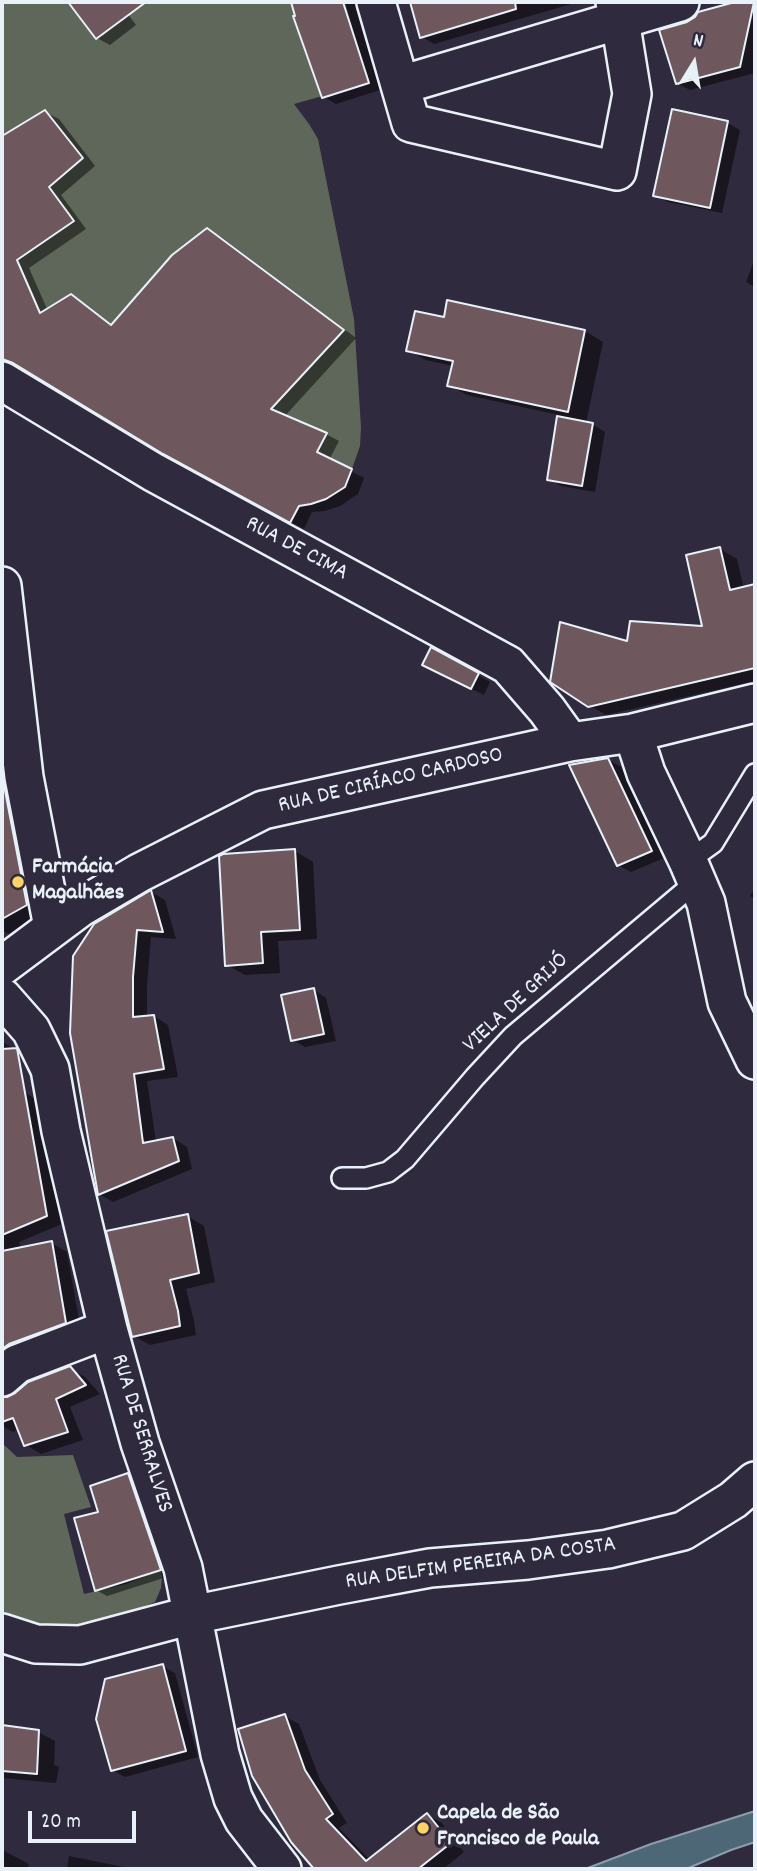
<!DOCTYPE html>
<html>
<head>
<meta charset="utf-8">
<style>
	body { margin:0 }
	#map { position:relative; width:757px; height:1871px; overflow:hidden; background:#2f2a3d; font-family:Dekko,sans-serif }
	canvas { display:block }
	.frame { position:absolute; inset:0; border:4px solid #e8f1f8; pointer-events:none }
	.north { position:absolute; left:659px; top:28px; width:70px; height:70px; -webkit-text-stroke:5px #2f2a3d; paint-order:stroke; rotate:11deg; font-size:19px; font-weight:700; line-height:28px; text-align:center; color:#e8f1f8 }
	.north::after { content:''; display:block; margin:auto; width:24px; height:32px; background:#e8f1f8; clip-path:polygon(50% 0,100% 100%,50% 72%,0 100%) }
	.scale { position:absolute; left:28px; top:1811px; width:108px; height:32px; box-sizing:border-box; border:4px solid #e8f1f8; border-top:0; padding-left:9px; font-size:21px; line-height:24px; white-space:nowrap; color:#e8f1f8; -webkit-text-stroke:5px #2f2a3d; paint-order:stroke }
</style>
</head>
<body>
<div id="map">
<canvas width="757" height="1871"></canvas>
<div class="frame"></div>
<div class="north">N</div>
<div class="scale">20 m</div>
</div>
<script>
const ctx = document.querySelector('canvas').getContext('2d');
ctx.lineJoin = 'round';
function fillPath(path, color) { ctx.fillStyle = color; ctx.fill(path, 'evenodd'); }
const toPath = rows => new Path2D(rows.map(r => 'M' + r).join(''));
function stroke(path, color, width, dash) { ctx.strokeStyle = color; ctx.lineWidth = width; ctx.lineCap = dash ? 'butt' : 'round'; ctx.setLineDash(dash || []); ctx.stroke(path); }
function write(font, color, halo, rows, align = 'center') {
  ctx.font = font + ' Dekko,sans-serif'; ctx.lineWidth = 7; ctx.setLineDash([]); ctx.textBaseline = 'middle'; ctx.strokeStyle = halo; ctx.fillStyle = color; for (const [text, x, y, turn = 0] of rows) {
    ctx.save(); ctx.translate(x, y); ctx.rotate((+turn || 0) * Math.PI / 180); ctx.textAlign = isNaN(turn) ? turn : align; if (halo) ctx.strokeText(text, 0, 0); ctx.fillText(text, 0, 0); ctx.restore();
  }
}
fillPath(toPath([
	[2,2,345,2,369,83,294,104,309,124,318,139,354,319,361,427,360,446,352,469,317,452,326,433,305,424,270,489,215,472,208,486,2,359],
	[2,1443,17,1457,73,1455,91,1507,64,1514,84,1594,126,1584,161,1570,162,1577,161,1588,155,1602,120,1616,24,1636,2,1633]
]), '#5f675b');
const water = toPath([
	[755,1811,755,1842,731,1850,686,1869,585,1869,651,1844,755,1811]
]);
fillPath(water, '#4e6776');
stroke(water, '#8c9eaa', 2);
fillPath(toPath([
	[79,2,119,2,136,25,110,45,97,38,73,6],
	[291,2,354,2,380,90,336,104,324,97],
	[412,2,578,2,434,44,422,37],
	[742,2,755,2,755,73,690,90,677,83,687,23,696,18,699,13],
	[45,112,59,119,95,166,61,195,86,229,29,268,48,311,71,296,85,304,113,326,207,230,221,237,356,338,284,417,326,434,339,441,329,460,364,478,358,494,340,506,325,511,312,512,304,529,179,461,27,369,19,367,2,357,2,140],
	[728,123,740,130,722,213,668,202,655,195],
	[755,258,755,287,746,282],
	[449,303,585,331,603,342,586,423,592,424,605,432,595,492,561,486,549,479,559,415,467,395,449,385,453,366,426,360,408,350,445,319],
	[720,549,737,559,744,589,755,586,755,681,606,715,589,705,628,643,704,628],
	[431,649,490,682,484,695,436,671],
	[2,754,17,775,3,784,24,813,44,915,8,934,2,930],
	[608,760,621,767,664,858,631,872,618,865],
	[295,851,313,862,317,939,278,941,280,973,245,975,227,965],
	[755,888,755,899,750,896],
	[151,892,165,900,176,939,151,937,147,986,147,1017,154,1016,168,1025,178,1077,147,1081,156,1142,173,1138,187,1147,192,1169,113,1202,99,1194,71,1033],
	[314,990,326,998,336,1041,305,1047,293,1040],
	[2,1042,11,1047,20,1093,24,1092,39,1101,62,1224,19,1242,21,1249,51,1243,67,1252,81,1331,2,1372],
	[187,1216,204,1226,215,1282,186,1289,194,1321,196,1335,150,1345,134,1336],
	[69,1368,85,1377,100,1394,70,1407,83,1440,41,1454,26,1445,19,1429,13,1432,2,1426,2,1399,6,1399],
	[128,1475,138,1481,170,1576,107,1596,96,1590,101,1513],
	[162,1666,175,1673,198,1757,125,1777,112,1770],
	[284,1716,299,1724,320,1780,347,1823,339,1828,370,1860,427,1815,442,1823,464,1852,443,1869,316,1869,292,1841],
	[2,1727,38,1732,55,1741,54,1765,59,1767,56,1783,2,1778],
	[2,1850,29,1864,27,1869,2,1869],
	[69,1856,134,1869,67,1869]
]), '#0007');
const building = toPath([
	[68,2,146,2,96,39,68,2],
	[291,2,343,2,369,83,322,98,293,16,295,16,291,2],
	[410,2,515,2,516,9,420,38,410,2],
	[735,2,754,2,740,67,676,84,659,30,687,22,695,17,698,12,735,2],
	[672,109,728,121,710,208,653,196,672,109],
	[45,110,83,158,49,187,74,221,17,260,40,313,71,294,111,325,172,255,207,228,344,330,271,409,327,433,317,452,352,469,345,487,326,499,311,504,299,506,290,523,163,454,13,363,2,359,2,136,45,110],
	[447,300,585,330,568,412,447,386,453,361,406,351,415,311,444,317,447,300],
	[557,416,593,423,582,486,547,480,557,416],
	[720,547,730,590,755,584,755,668,588,707,550,682,560,622,627,641,630,621,702,626,686,555,720,547],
	[431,647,479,673,471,689,422,665,431,647],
	[608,758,652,851,617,866,569,765,608,758],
	[2,785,4,785,27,905,2,919,2,785],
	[295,849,300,930,261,932,263,963,225,966,219,856,223,854,295,849],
	[151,890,163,932,137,930,133,977,133,1017,154,1015,164,1069,134,1074,143,1143,173,1137,179,1161,98,1195,70,1033,73,956,94,924,151,890],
	[314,988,324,1034,291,1041,281,995,314,988],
	[17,1048,47,1216,2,1235,2,1049,17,1048],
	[188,1214,199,1273,170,1280,178,1311,180,1326,132,1337,106,1231,188,1214],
	[52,1241,66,1323,9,1344,2,1349,2,1251,52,1241],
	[70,1366,86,1385,56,1399,68,1432,24,1446,13,1418,2,1422,2,1397,7,1397,15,1393,28,1382,70,1366],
	[128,1473,161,1570,95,1591,74,1518,98,1512,90,1486,128,1473],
	[163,1664,186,1751,111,1771,96,1719,105,1679,163,1664],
	[285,1714,305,1770,333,1814,326,1819,366,1861,427,1813,451,1843,418,1869,314,1869,291,1842,252,1776,238,1729,285,1714],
	[2,1725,39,1730,37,1774,2,1771,2,1725]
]);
fillPath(building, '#6e585e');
stroke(building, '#e8f1f8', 2);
const service = toPath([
	[688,861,713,843,755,774],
	[342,1178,366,1178,388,1172,405,1159,475,1077,513,1036,696,882]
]);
const minor = toPath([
	[376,2,411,123,617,171,632,94,620,20,615,2],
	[401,85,680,2],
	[2,381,153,472,508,665,547,710,570,742],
	[2,586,24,777,53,927],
	[633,733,646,773,688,861,706,903,727,1002,755,1060],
	[2,966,81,907,139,873,263,810,570,742,633,733,755,703],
	[2,997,31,1030,50,1069,61,1131,108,1329,140,1443,183,1568,220,1754,233,1798,244,1820,282,1869],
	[2,1377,17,1364,108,1329],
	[2,1633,36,1644,80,1645,192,1615,339,1585,430,1568,528,1560,608,1549,683,1531,733,1500,755,1481]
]);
stroke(service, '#e8f1f8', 24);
stroke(minor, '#e8f1f8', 42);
stroke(service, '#2f2a3d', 19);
stroke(minor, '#2f2a3d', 37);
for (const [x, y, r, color] of [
	[18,882,7,"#ffd166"],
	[423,1828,7,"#ffd166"]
]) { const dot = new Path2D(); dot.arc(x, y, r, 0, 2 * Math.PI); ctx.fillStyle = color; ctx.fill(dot); stroke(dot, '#2f2a3d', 2.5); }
write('23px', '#e8f1f8', '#2f2a3d', [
	["RUA DE CIMA",296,550,28],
	["RUA DE CIRÍACO CARDOSO",391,782,-13],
	["VIELA DE GRIJÓ",517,1004,-43],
	["RUA DE SERRALVES",140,1434,73],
	["RUA DELFIM PEREIRA DA COSTA",481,1565,-8]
]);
write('bold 23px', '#e8f1f8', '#2f2a3d', [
	["Farmácia",32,869],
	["Magalhães",32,895],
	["Capela de São",437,1815],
	["Francisco de Paula",437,1841]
], 'left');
</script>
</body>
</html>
